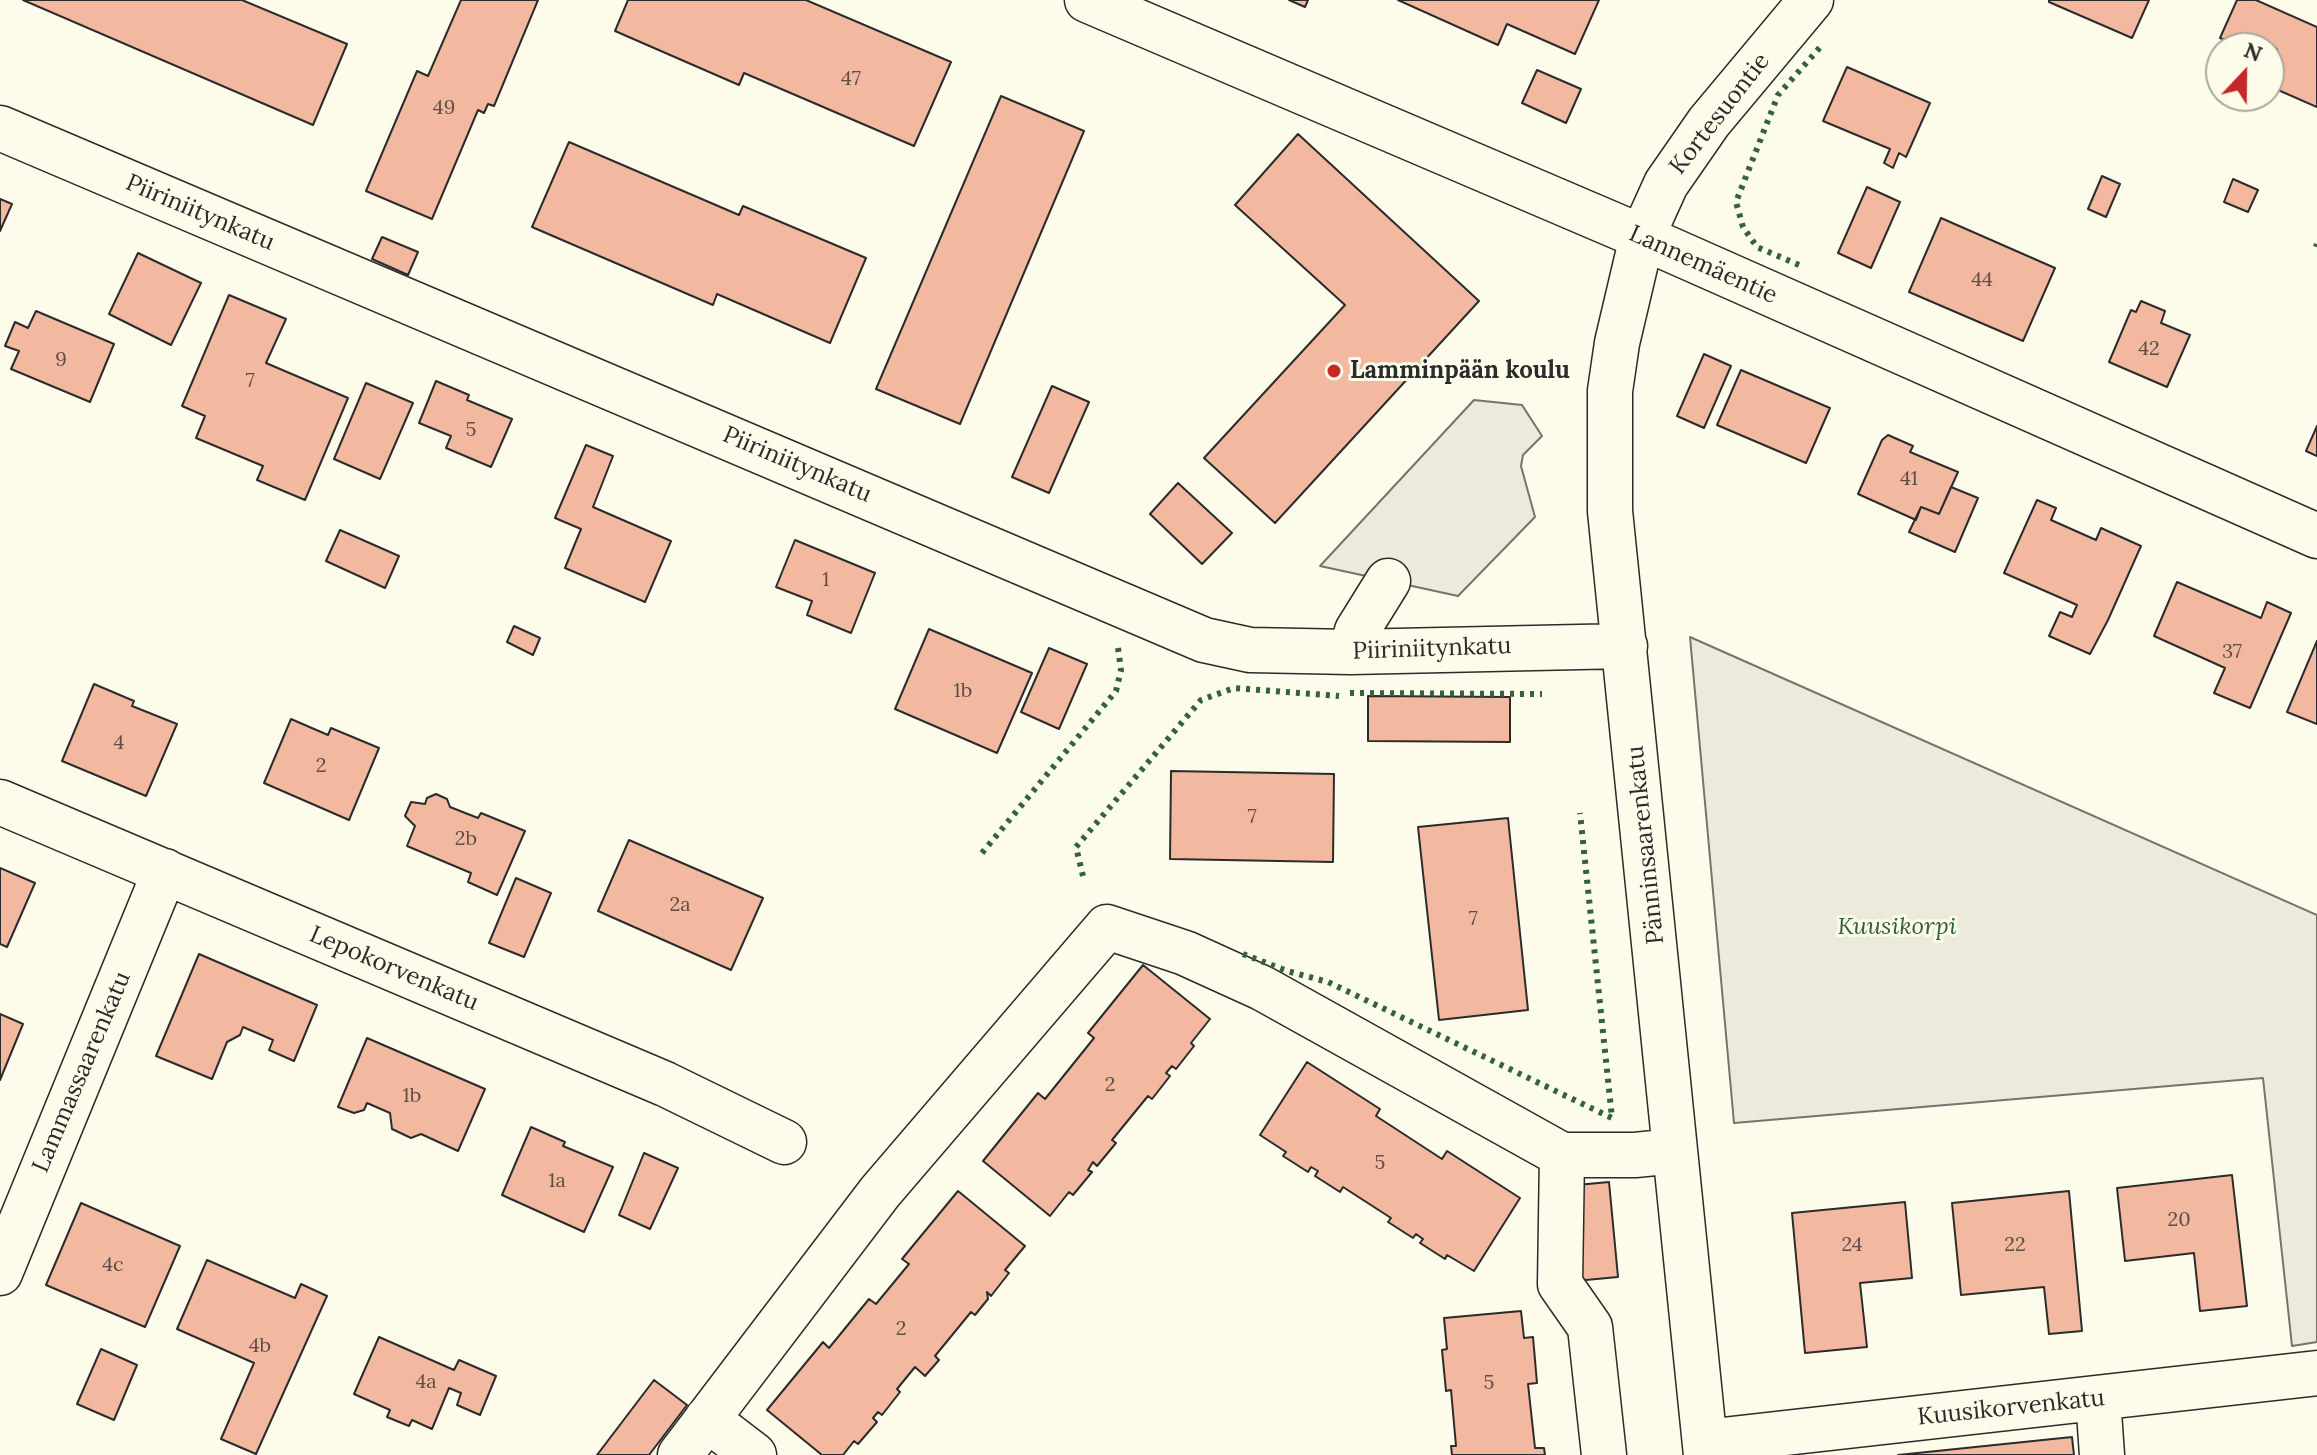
<!DOCTYPE html>
<html>
<head>
<meta charset="utf-8">
<style>
	body { margin:0 }
	#map { position:relative; width:2317px; height:1455px; overflow:hidden; background:#fdfbea; font-family:Lora,serif }
	canvas { display:block }
	.north { position:absolute; left:2205px; top:32px; width:80px; height:80px; box-sizing:border-box; background:#fdfbea; border:2px solid #a9a89e; border-radius:50%; rotate:22deg; font-size:22px; font-weight:700; line-height:32px; text-align:center; color:#2b2b2b }
	.north::after { content:''; display:block; margin:auto; width:28px; height:36px; background:#c62828; clip-path:polygon(50% 0,100% 100%,50% 72%,0 100%) }
</style>
</head>
<body>
<div id="map">
<canvas width="2317" height="1455"></canvas>
<div class="north">N</div>
</div>
<script>
const ctx = document.querySelector('canvas').getContext('2d');
ctx.lineJoin = 'round';
function fillPath(path, color) { ctx.fillStyle = color; ctx.fill(path, 'evenodd'); }
const toPath = rows => new Path2D(rows.map(r => 'M' + r).join(''));
function stroke(path, color, width, dash) { ctx.strokeStyle = color; ctx.lineWidth = width; ctx.lineCap = dash ? 'butt' : 'round'; ctx.setLineDash(dash || []); ctx.stroke(path); }
function write(font, color, halo, rows, align = 'center') {
  ctx.font = font + ' Lora,serif'; ctx.lineWidth = 6; ctx.setLineDash([]); ctx.textBaseline = 'middle'; ctx.strokeStyle = halo; ctx.fillStyle = color; for (const [text, x, y, turn = 0] of rows) {
    ctx.save(); ctx.translate(x, y); ctx.rotate((+turn || 0) * Math.PI / 180); ctx.textAlign = isNaN(turn) ? turn : align; if (halo) ctx.strokeText(text, 0, 0); ctx.fillText(text, 0, 0); ctx.restore();
  }
}
const green = toPath([
	[1690,637,2317,915,2317,1342,2292,1346,2263,1078,1734,1123,1690,637]
]);
fillPath(green, '#ecebdb');
stroke(green, '#74746e', 2);
const parking = toPath([
	[1474,400,1522,405,1542,436,1523,455,1521,466,1535,517,1458,596,1320,566,1474,400]
]);
fillPath(parking, '#eceadb');
stroke(parking, '#74746e', 2);
const building = toPath([
	[23,0,242,0,347,44,313,125,23,0],
	[461,0,538,0,494,106,488,104,484,113,478,110,432,219,366,191,417,71,428,76,461,0],
	[628,0,806,0,951,62,914,146,744,73,739,85,615,31,628,0],
	[1289,0,1308,0,1305,7,1289,0],
	[1398,0,1599,0,1575,54,1507,24,1498,45,1398,0],
	[2049,0,2149,0,2132,38,2049,2,2049,0],
	[2237,0,2256,0,2317,27,2317,107,2269,86,2269,67,2277,49,2249,36,2244,48,2220,38,2237,0],
	[1847,67,1930,103,1906,157,1899,153,1893,168,1884,163,1890,149,1823,121,1847,67],
	[1537,70,1581,89,1566,123,1522,103,1537,70],
	[1001,96,1084,131,960,424,876,389,1001,96],
	[1298,134,1479,301,1275,523,1204,458,1345,305,1235,205,1298,134],
	[569,142,739,215,743,206,866,258,830,343,717,294,713,305,532,227,569,142],
	[2102,176,2120,184,2106,217,2088,209,2102,176],
	[2233,179,2258,190,2248,212,2224,202,2233,179],
	[1867,187,1900,202,1871,268,1838,253,1867,187],
	[0,199,12,204,0,231,0,199],
	[1941,218,2055,268,2023,341,1909,292,1941,218],
	[382,237,418,252,408,275,372,259,382,237],
	[138,253,201,283,171,345,109,314,138,253],
	[229,295,286,319,266,363,348,398,305,500,257,480,263,466,196,438,205,416,182,406,229,295],
	[2141,301,2165,311,2161,323,2190,335,2167,387,2109,362,2131,310,2136,312,2141,301],
	[36,311,114,344,90,402,11,369,19,351,5,346,15,322,28,328,36,311],
	[1704,354,1731,366,1704,428,1677,416,1704,354],
	[1741,370,1830,408,1806,463,1717,425,1741,370],
	[436,381,469,395,467,400,512,419,491,467,446,448,451,436,419,423,436,381],
	[366,383,413,403,380,479,334,459,366,383],
	[1052,386,1089,402,1049,493,1012,477,1052,386],
	[2317,426,2317,456,2306,451,2317,426],
	[1888,435,1913,446,1910,452,1958,472,1939,514,1921,507,1916,520,1858,494,1882,440,1888,435],
	[586,445,613,456,593,507,671,541,645,602,565,568,581,529,555,518,586,445],
	[1178,483,1232,533,1202,564,1150,514,1178,483],
	[1951,487,1978,498,1955,552,1909,532,1921,507,1939,514,1951,487],
	[2037,500,2056,508,2051,520,2096,540,2101,528,2141,546,2108,620,2090,654,2049,636,2060,612,2072,617,2077,605,2004,573,2037,500],
	[340,530,399,556,385,588,326,561,340,530],
	[795,540,875,573,851,633,807,615,812,601,776,587,795,540],
	[2177,582,2261,618,2267,602,2291,613,2250,708,2214,693,2225,668,2154,636,2177,582],
	[514,626,540,638,533,655,507,642,514,626],
	[929,629,1032,673,997,753,895,709,929,629],
	[2317,641,2317,724,2287,712,2317,641],
	[1049,648,1087,664,1059,729,1021,712,1049,648],
	[94,684,134,701,132,706,177,724,146,796,62,761,94,684],
	[1368,696,1510,697,1510,742,1368,741,1368,696],
	[291,719,328,735,331,728,379,748,349,820,264,783,291,719],
	[1171,771,1334,774,1333,862,1170,859,1171,771],
	[436,794,447,799,450,807,478,818,481,813,525,831,497,895,468,882,471,873,407,846,415,826,405,816,411,802,425,804,427,798,436,794],
	[1508,818,1528,1010,1439,1020,1418,827,1508,818],
	[629,840,763,898,731,970,598,911,629,840],
	[0,868,35,883,7,947,0,944,0,868],
	[516,878,551,893,524,957,489,943,516,878],
	[199,954,317,1005,294,1061,269,1050,273,1040,243,1027,240,1035,227,1042,212,1079,156,1056,199,954],
	[1143,965,1210,1019,1191,1043,1194,1046,1176,1069,1172,1066,1166,1073,1170,1076,1152,1099,1148,1096,1112,1140,1116,1143,1097,1166,1093,1162,1088,1170,1092,1172,1073,1195,1069,1192,1050,1216,983,1161,1038,1093,1045,1099,1094,1038,1088,1033,1143,965],
	[0,1014,23,1024,0,1080,0,1014],
	[367,1038,485,1089,458,1151,421,1134,411,1138,392,1129,390,1113,367,1103,364,1110,354,1113,338,1107,367,1038],
	[1307,1062,1380,1109,1376,1116,1442,1159,1447,1151,1520,1198,1474,1271,1447,1255,1445,1259,1420,1243,1423,1239,1416,1234,1413,1238,1388,1222,1391,1218,1343,1187,1340,1192,1315,1176,1318,1171,1311,1167,1308,1172,1283,1156,1286,1152,1260,1135,1307,1062],
	[531,1127,565,1142,563,1146,613,1167,584,1232,502,1195,531,1127],
	[644,1153,678,1168,650,1229,619,1215,644,1153],
	[2232,1175,2247,1306,2200,1311,2194,1253,2125,1261,2117,1188,2232,1175],
	[1609,1182,1618,1277,1575,1281,1566,1186,1609,1182],
	[958,1191,1025,1246,1005,1270,1009,1273,991,1296,987,1292,988,1299,975,1315,971,1312,935,1356,939,1360,925,1376,915,1367,897,1389,900,1392,882,1415,878,1412,873,1418,877,1422,858,1444,854,1441,843,1455,822,1455,767,1410,823,1342,829,1348,869,1299,876,1304,909,1264,902,1259,958,1191],
	[2069,1191,2082,1331,2049,1334,2044,1287,1961,1295,1952,1203,2069,1191],
	[1905,1202,1912,1278,1860,1283,1867,1347,1805,1353,1792,1213,1905,1202],
	[81,1203,180,1246,145,1327,46,1285,81,1203],
	[207,1260,295,1298,301,1284,327,1296,256,1454,221,1439,254,1363,177,1329,207,1260],
	[1521,1311,1524,1338,1533,1337,1537,1383,1528,1384,1535,1448,1544,1448,1545,1455,1452,1455,1451,1446,1456,1446,1451,1390,1446,1391,1442,1350,1447,1349,1444,1318,1521,1311],
	[379,1337,454,1370,459,1360,496,1376,480,1415,457,1405,461,1393,449,1388,432,1429,412,1420,409,1426,387,1417,390,1410,354,1394,379,1337],
	[101,1349,137,1365,114,1420,77,1404,101,1349],
	[654,1380,687,1405,649,1455,597,1455,654,1380],
	[2072,1437,2074,1455,1898,1455,2072,1437]
]);
fillPath(building, '#f2b8a0');
stroke(building, '#2b2b2b', 2);
const minor = toPath([
	[1087,0,1642,237,2317,536],
	[0,128,1204,640,1250,650,1351,652,1625,646],
	[1351,652,1357,631,1388,581],
	[0,802,665,1084,784,1142],
	[1562,1155,1560,1284,1590,1327,1604,1455],
	[0,1273,165,871],
	[2098,1398,2102,1455],
	[707,1419,754,1455],
	[1705,1442,2317,1373],
	[680,1455,880,1192,1107,927,1185,953,1262,988,1562,1155,1635,1155,1675,1151],
	[1706,1455,1610,511,1610,391,1617,343,1642,237,1666,184,1709,122,1811,0]
]);
stroke(minor, '#2b2b2b', 47);
stroke(minor, '#fdfbea', 44);
stroke(toPath([
	[2316,247,2317,244],
	[1799,265,1757,247,1743,227,1736,202,1778,95,1822,45],
	[1350,693,1542,694],
	[982,853,1116,691,1121,670,1118,648],
	[1083,876,1076,847,1201,700,1234,688,1339,696],
	[1243,954,1287,971,1328,982,1612,1118,1580,813]
]), '#34623c', 6, [4, 6]);
for (const [x, y, r, color] of [
	[1334,371,8,"#c62828"]
]) { const dot = new Path2D(); dot.arc(x, y, r, 0, 2 * Math.PI); ctx.fillStyle = color; ctx.fill(dot); stroke(dot, '#fdfbea', 3); }
write('20px', '#5d4e48', null, [
	["47",851,79],
	["49",444,108],
	["44",1982,280],
	["42",2149,349],
	["9",61,360],
	["7",250,381],
	["5",471,430],
	["41",1909,479],
	["1",826,580],
	["37",2232,652],
	["1b",963,691],
	["4",119,743],
	["2",321,766],
	["7",1252,817],
	["2b",466,839],
	["2a",680,905],
	["7",1473,919],
	["2",1110,1085],
	["1b",412,1096],
	["5",1380,1163],
	["1a",557,1181],
	["20",2179,1220],
	["24",1852,1245],
	["22",2015,1245],
	["4c",113,1265],
	["2",901,1329],
	["4b",260,1346],
	["4a",426,1382],
	["5",1489,1383]
]);
write('24px', '#2b2b2b', '#fdfbea', [
	["Kortesuontie",1720,114,-52],
	["Piiriniitynkatu",200,213,23],
	["Lannemäentie",1703,265,24],
	["Piiriniitynkatu",797,465,23],
	["Piiriniitynkatu",1432,649,-2],
	["Pänninsaarenkatu",1646,845,-96],
	["Lepokorvenkatu",394,969,23],
	["Lammassaarenkatu",82,1072,-67],
	["Kuusikorvenkatu",2011,1408,-6]
]);
write('bold 24px', '#2b2b2b', '#fdfbea', [
	["Lamminpään koulu",1350,371]
], 'left');
write('italic 24px', '#34623c', '#fdfbea', [
	["Kuusikorpi",1897,927]
]);
</script>
</body>
</html>
